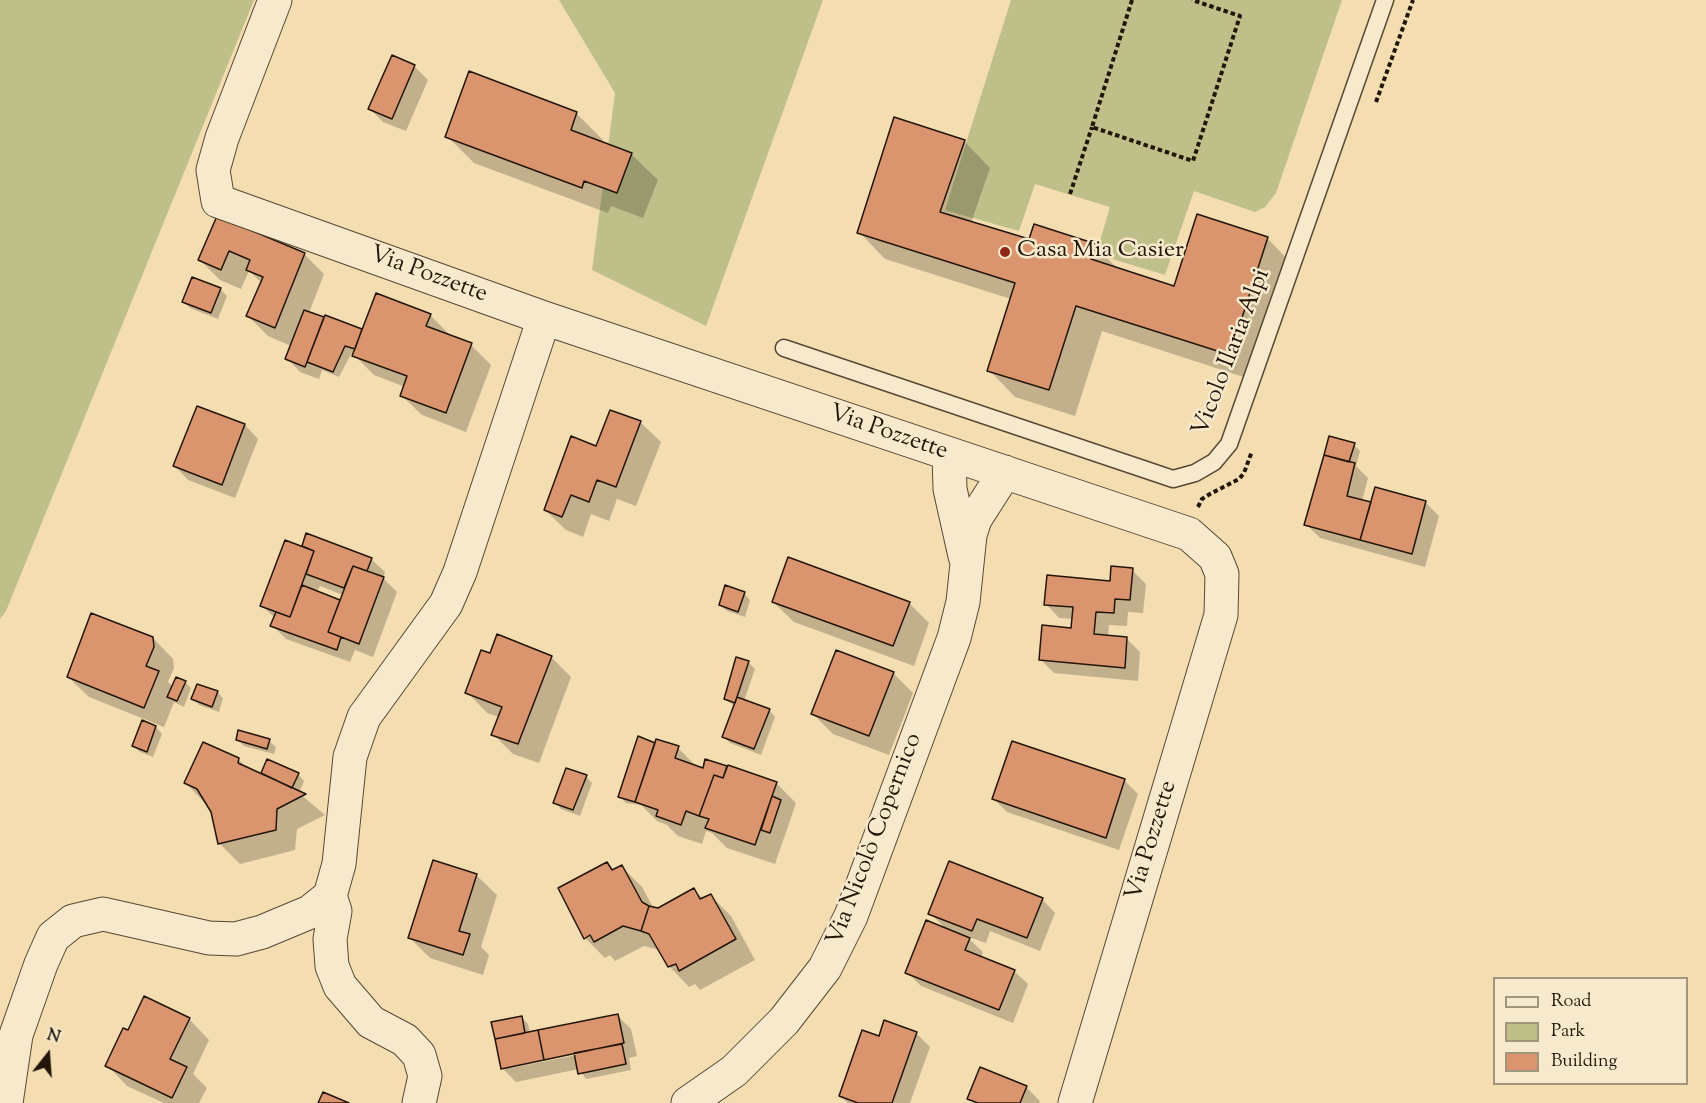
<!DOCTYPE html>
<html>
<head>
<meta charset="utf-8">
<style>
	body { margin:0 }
	#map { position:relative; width:1706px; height:1103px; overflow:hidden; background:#f3ddb1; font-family:"Sorts Mill Goudy",serif }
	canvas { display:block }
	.legend { position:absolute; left:1493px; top:977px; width:195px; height:108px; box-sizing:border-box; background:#f7e9cc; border:2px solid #a2957e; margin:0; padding:8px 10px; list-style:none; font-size:18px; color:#231609 }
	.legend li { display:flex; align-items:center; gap:12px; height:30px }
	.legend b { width:30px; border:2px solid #a2957e }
	.north { position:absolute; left:18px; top:1025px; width:60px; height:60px; -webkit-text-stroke:4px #f7e9cc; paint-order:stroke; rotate:17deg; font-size:16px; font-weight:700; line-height:24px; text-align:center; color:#231609 }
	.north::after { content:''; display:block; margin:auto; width:21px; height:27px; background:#231609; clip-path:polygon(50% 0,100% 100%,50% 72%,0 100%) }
</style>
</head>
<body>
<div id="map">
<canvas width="1706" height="1103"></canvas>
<ul class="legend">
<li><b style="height:8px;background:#f7e9cc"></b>Road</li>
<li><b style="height:16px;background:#bfc089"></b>Park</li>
<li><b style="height:16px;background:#da956e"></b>Building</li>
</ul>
<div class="north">N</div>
</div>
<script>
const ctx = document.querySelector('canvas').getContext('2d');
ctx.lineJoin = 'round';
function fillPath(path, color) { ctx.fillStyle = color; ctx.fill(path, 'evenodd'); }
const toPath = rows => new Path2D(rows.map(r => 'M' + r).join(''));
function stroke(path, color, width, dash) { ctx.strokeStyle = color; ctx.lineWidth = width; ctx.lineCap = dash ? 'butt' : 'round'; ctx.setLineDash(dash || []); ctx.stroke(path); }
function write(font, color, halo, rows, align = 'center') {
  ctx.font = font + ' "Sorts Mill Goudy",serif'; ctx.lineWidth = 5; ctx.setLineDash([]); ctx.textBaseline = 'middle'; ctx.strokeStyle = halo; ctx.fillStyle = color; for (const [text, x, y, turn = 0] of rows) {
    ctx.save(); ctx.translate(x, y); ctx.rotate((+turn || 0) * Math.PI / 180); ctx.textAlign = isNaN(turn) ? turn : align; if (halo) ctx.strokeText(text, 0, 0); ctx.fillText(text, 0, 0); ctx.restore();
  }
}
fillPath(toPath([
	[0,0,254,0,6,611,0,619],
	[559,0,823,0,706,326,592,270,615,93],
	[1011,0,1342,0,1276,193,1265,207,1255,212,1194,191,1165,275,1096,254,1110,207,1035,184,1019,231,945,210]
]), '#bfc089');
fillPath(toPath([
	[414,66,428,80,406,131,383,122,370,109],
	[576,113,603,140,602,143,631,154,658,180,643,218,611,206,608,213,474,163,447,136],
	[964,141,990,168,971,223,1030,241,1095,246,1119,270,1175,287,1267,238,1293,265,1256,381,1102,331,1075,416,1015,397,989,370,1011,299,885,259,859,232],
	[217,217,304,254,324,274,309,313,363,331,430,315,450,335,471,345,491,365,466,432,422,415,401,395,405,387,374,375,354,355,355,353,352,352,339,377,322,370,319,379,300,372,287,358,291,346,268,336,248,316,262,283,249,271,241,289,220,280,200,260],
	[220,289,227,296,218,319,190,308,184,302],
	[640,422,661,442,636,506,617,499,609,521,591,514,583,537,566,530,545,510,597,448],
	[245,425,258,439,235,498,188,480,175,466],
	[1354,445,1360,451,1356,466,1368,478,1362,501,1372,504,1425,502,1439,516,1425,567,1320,538,1306,524],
	[307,535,371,559,385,572,383,578,397,592,373,657,355,650,350,662,286,639,272,625,275,618,262,606,303,548],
	[320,586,343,595,341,601,317,592],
	[1132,570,1146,584,1143,613,1128,612,1127,626,1109,625,1108,637,1127,639,1140,652,1138,681,1054,673,1040,659,1072,630,1074,619,1059,618,1046,604,1111,582],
	[744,593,750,600,745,617,727,611,720,605],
	[773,602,909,603,929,623,914,666,794,622],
	[153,638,173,659,174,668,168,682,173,687,185,682,191,688,184,707,174,702,164,727,89,697,68,677],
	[491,655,551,657,571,677,539,763,513,754,493,734,499,717,487,713,467,692],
	[737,659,749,663,755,669,744,701,769,710,775,717,761,755,730,743,724,737,736,707,725,699],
	[893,673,913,693,889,755,833,734,813,714],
	[217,692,223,698,219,712,199,705,193,699],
	[143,722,156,727,162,734,153,757,140,752,134,746],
	[238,740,269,741,276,747,274,754,244,746],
	[1012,742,1125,781,1138,794,1119,850,1007,812,994,799],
	[656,745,678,748,698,768,704,770,706,761,776,783,796,803,775,864,727,848,712,833,706,831,702,844,678,836,667,825,657,821,641,805,626,803,619,796],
	[238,759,248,769,267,778,262,773,298,774,304,781,299,793,325,815,297,829,295,850,240,864,219,843,212,811,186,783],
	[586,777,592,783,580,816,561,809,555,802],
	[607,864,614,870,622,867,642,887,654,909,658,910,694,890,704,899,711,896,731,916,755,960,700,990,695,984,689,987,669,966,660,950,644,946,615,961,610,955,605,958,585,938],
	[476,875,497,895,481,947,489,955,483,975,430,958,410,938],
	[1042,899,1055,913,1040,951,990,931,986,943,966,936,983,952,981,958,1014,971,1028,984,1013,1023,921,986,907,972,947,930,930,913],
	[617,1015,631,1029,637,1056,629,1058,631,1070,586,1079,579,1069,516,1082,502,1068,521,1017,528,1024,530,1033],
	[581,1051,582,1054,511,1068,511,1065],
	[189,1019,209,1040,193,1074,207,1088,199,1103,164,1103,127,1086,107,1065,129,1032],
	[916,1033,930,1047,910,1103,848,1103,840,1096,880,1038],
	[1026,1087,1040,1101,1039,1103,974,1103,969,1099]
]), '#0003');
const building = toPath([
	[392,55,415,65,392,119,368,109,392,55],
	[469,71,577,112,571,130,632,153,617,193,584,181,582,188,445,137,469,71],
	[894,117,965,140,940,212,1029,239,1034,224,1096,244,1091,259,1174,286,1197,214,1268,237,1230,355,1076,306,1049,390,987,371,1015,283,857,233,894,117],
	[217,216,305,253,275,328,246,316,263,277,246,270,250,260,229,251,221,270,198,260,217,216],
	[192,277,221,288,211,313,182,302,192,277],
	[376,293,431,314,426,326,472,343,446,413,400,396,407,376,352,356,376,293],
	[304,310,324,317,305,367,285,359,304,310],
	[325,315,362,329,355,349,345,346,333,372,307,362,325,315],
	[197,406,245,424,222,485,173,466,197,406],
	[610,410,641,421,616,487,597,480,589,502,571,495,562,517,544,510,571,436,596,446,610,410],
	[1329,436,1355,443,1349,462,1324,455,1329,436],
	[1324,455,1355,463,1347,496,1371,502,1360,540,1304,525,1324,455],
	[1375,487,1426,501,1412,554,1360,540,1375,487],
	[306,533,372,558,367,571,353,566,344,588,306,574,314,551,302,546,306,533],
	[285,540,314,551,290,617,260,606,285,540],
	[788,557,910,602,893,646,772,602,788,557],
	[353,566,384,577,359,644,328,632,353,566],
	[1111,566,1133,568,1130,600,1115,599,1114,613,1096,612,1094,634,1127,637,1125,668,1039,660,1042,625,1071,628,1073,607,1044,605,1047,575,1110,581,1111,566],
	[302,585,340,600,328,632,341,637,337,650,270,626,276,612,290,617,302,585],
	[725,585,745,592,738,612,719,605,725,585],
	[91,613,153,637,154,647,146,666,159,671,144,708,67,677,91,613],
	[497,634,552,656,518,744,491,735,502,707,465,693,481,650,490,653,497,634],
	[836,650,894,672,869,736,811,714,836,650],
	[736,657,749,661,735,703,724,699,736,657],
	[176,677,186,681,177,701,167,697,176,677],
	[197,684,218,691,212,707,191,699,197,684],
	[737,697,770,709,754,749,722,737,737,697],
	[142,720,156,726,147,752,132,746,142,720],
	[238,730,270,739,267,749,236,740,238,730],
	[638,736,655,743,635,802,618,797,638,736],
	[656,739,679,746,675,758,703,768,705,759,727,766,723,778,714,775,699,816,686,811,681,825,656,816,658,810,635,802,656,739],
	[1012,741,1125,779,1106,838,992,799,1012,741],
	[203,742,239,758,238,763,306,794,277,809,276,830,218,844,211,812,197,789,184,783,203,742],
	[267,759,299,773,292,788,261,773,267,759],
	[728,765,777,782,755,845,705,828,709,819,699,816,714,775,723,778,728,765],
	[566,768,587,775,573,810,553,803,566,768],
	[772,796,781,800,770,833,761,830,772,796],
	[433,860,477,874,459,931,470,934,463,955,408,938,433,860],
	[949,861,1043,898,1027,938,977,919,972,931,928,914,949,861],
	[607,862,612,870,622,865,642,902,649,906,641,931,623,926,594,942,590,935,584,939,558,888,607,862],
	[694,888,700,899,711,894,736,939,679,971,676,964,668,967,649,934,641,931,649,906,658,908,694,888],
	[926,920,970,938,965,950,1015,970,999,1010,905,973,926,920],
	[144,996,190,1018,170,1059,187,1067,172,1098,105,1066,123,1028,128,1030,144,996],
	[618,1014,624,1043,544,1060,538,1030,618,1014],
	[522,1016,525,1033,495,1039,491,1022,522,1016],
	[884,1020,917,1032,892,1103,858,1103,839,1096,862,1030,879,1036,884,1020],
	[538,1030,544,1060,501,1069,495,1039,538,1030],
	[622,1044,626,1064,578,1074,574,1053,622,1044],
	[980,1067,1027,1086,1020,1103,978,1103,967,1099,980,1067],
	[323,1092,349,1103,318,1103,323,1092]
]);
fillPath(building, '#da956e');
stroke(building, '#231609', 1.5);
const service = toPath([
	[784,348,1173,479,1195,473,1214,462,1229,444,1385,0]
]);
const minor = toPath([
	[275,0,222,138,213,170,218,201,544,318,1189,534,1215,557,1222,574,1221,615,1075,1103],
	[949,454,950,489,965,556],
	[330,896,335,911,330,939,332,966,340,986,371,1022,405,1040,419,1055,425,1076,419,1103],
	[6,1103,16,1035,41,964,53,937,73,921,103,914,209,938,236,939,262,932,310,912,330,896,339,864,350,757,364,717,446,604,460,572,544,318],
	[688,1103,734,1071,784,1021,825,968,851,916,954,638,963,602,970,535,975,519,1005,472]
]);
stroke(service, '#574833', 19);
stroke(minor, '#574833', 35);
stroke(toPath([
	[1132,0,1092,127,1193,161,1240,16,1192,0],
	[1376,102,1413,0],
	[1070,194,1092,127],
	[1198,507,1202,499,1210,494,1239,479,1244,473,1252,451]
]), '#231609', 4, [4.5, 3]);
stroke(service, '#f7e9cc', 16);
stroke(minor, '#f7e9cc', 33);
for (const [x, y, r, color] of [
	[1005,252,6,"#8f2418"]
]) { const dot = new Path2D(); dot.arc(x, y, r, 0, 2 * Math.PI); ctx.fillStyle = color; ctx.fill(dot); stroke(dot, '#f7e9cc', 2); }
write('24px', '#231609', '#f7e9cc', [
	["Casa Mia Casier",1017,252]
], 'left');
write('24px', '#231609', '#f7e9cc', [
	["Via Pozzette",428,276,20],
	["Vicolo Ilaria Alpi",1233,353,-69],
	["Via Pozzette",888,434,19],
	["Via Nicolò Copernico",876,840,-69],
	["Via Pozzette",1153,841,-73]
]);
</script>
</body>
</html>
